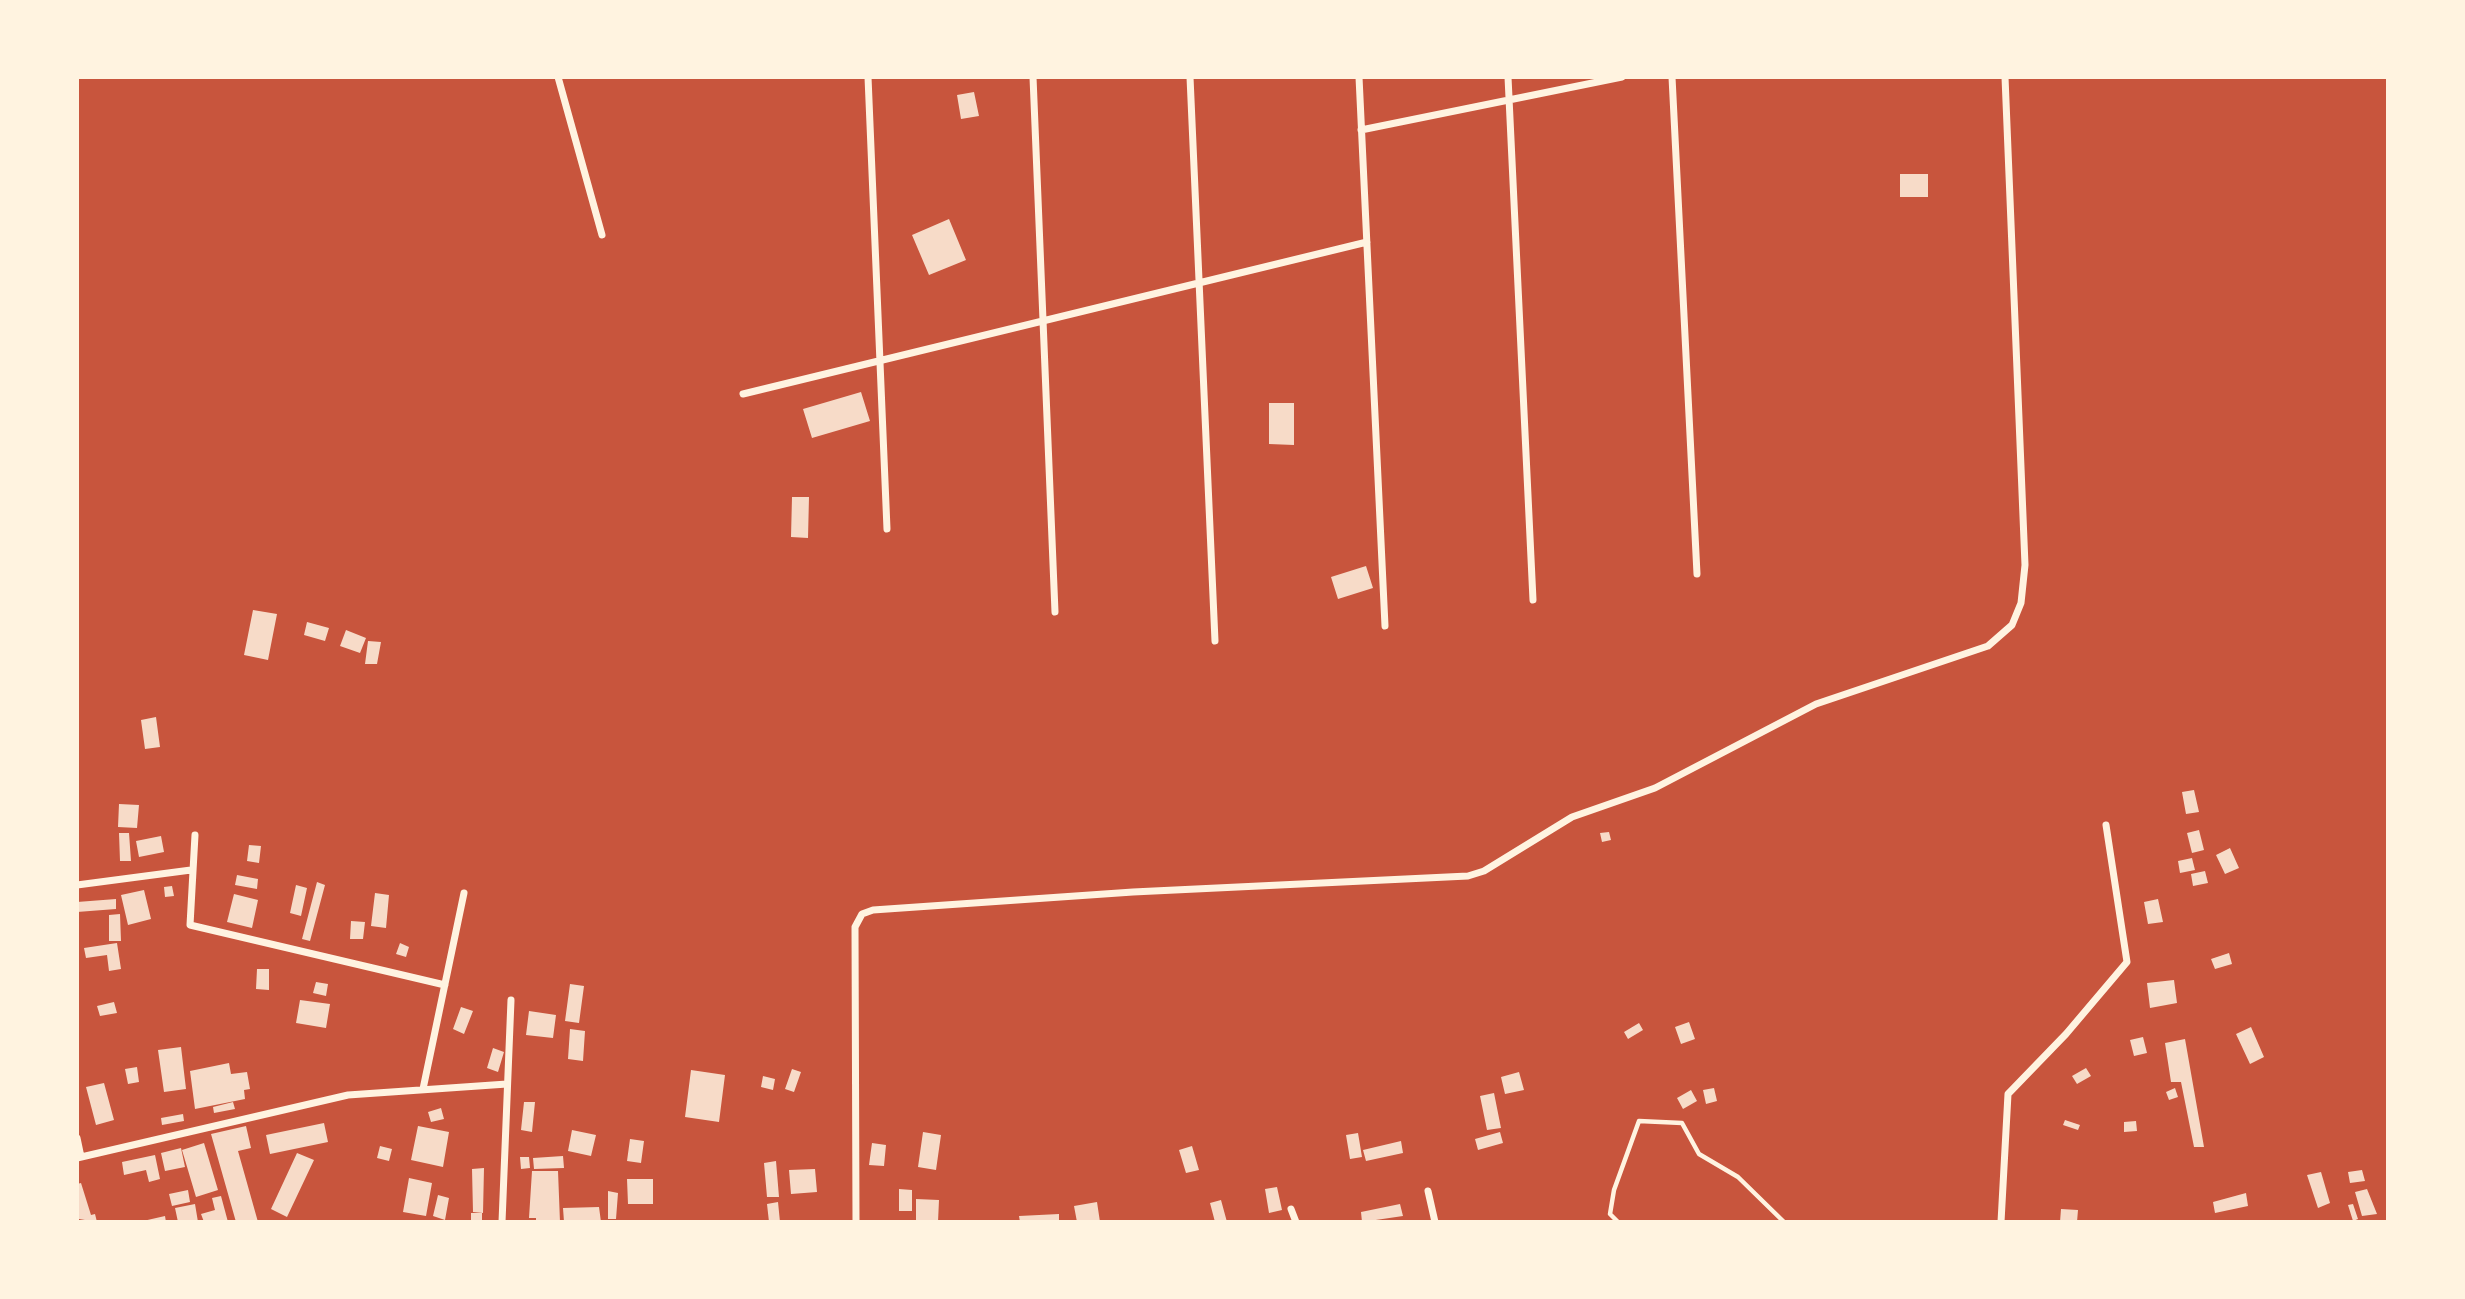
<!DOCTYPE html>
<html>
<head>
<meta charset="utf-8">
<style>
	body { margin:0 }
	#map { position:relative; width:2465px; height:1299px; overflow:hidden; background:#c8553d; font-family:Raleway,sans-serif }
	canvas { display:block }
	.frame { position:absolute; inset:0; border:79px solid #fff3e0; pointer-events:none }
</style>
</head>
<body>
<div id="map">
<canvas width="2465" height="1299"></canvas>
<div class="frame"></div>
</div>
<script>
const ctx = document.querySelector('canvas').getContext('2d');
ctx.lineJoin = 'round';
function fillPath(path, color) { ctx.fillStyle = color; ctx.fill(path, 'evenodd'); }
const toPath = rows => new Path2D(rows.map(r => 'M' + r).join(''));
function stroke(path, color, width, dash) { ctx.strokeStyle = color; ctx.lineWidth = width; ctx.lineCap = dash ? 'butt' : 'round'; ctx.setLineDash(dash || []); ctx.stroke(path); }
fillPath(toPath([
	[974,92,979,116,961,119,957,95],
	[1900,174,1928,174,1928,197,1900,197],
	[949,219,966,260,929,275,912,235],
	[861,392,870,421,812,438,803,409],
	[1269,403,1294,403,1294,445,1269,444],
	[792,497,809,497,808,538,791,537],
	[1366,566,1373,588,1338,599,1331,577],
	[253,610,277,614,268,660,244,655],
	[307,622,329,628,325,641,304,635],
	[346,630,366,638,360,653,340,646],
	[368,641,381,642,377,664,365,664],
	[156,717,160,747,145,749,141,720],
	[2194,790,2199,812,2186,814,2182,792],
	[119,804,139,805,137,828,118,827],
	[2199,830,2204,850,2192,853,2187,833],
	[1609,832,1611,840,1602,842,1600,833],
	[119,833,129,833,131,861,120,861],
	[161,836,164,852,139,857,136,841],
	[249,845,261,846,259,863,247,861],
	[2230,848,2239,868,2225,874,2216,855],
	[2192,858,2195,870,2180,873,2178,861],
	[2205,871,2208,883,2193,886,2191,874],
	[237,875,258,879,257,889,235,885],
	[317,882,325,885,310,941,302,939],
	[296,885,307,888,301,916,290,913],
	[172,886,174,896,165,897,164,887],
	[144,890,151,919,128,925,121,895],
	[375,893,389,895,386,928,371,926],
	[234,894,258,900,252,928,227,922],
	[116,899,116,909,77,912,77,902],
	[2158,899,2163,922,2148,924,2144,902],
	[120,914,121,941,109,941,109,915],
	[351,921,365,922,363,939,350,939],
	[117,943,121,969,109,971,107,955,86,958,84,948],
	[400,943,409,947,406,957,396,954],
	[2229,953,2232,964,2215,969,2211,959],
	[257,969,269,969,269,990,256,989],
	[2174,980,2177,1003,2150,1008,2147,983],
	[316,982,328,984,326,996,313,993],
	[570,984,584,986,579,1023,565,1021],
	[300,1000,330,1004,326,1028,296,1023],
	[114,1002,117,1013,100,1016,97,1006],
	[461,1007,473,1011,464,1034,453,1029],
	[529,1011,556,1015,553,1038,526,1035],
	[1689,1022,1695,1039,1681,1044,1675,1027],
	[1639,1023,1643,1030,1628,1039,1624,1032],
	[2251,1027,2264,1057,2250,1064,2236,1034],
	[570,1029,585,1031,583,1061,568,1059],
	[2143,1037,2147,1053,2134,1056,2130,1040],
	[2185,1039,2204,1147,2194,1147,2181,1082,2171,1082,2165,1043],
	[181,1047,186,1089,164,1092,158,1050],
	[493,1048,504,1052,498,1072,487,1068],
	[229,1063,231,1074,247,1072,250,1089,244,1090,245,1099,195,1109,190,1071],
	[137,1067,139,1082,128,1084,125,1069],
	[2086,1068,2091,1076,2077,1084,2072,1076],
	[792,1069,801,1072,794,1092,785,1089],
	[691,1070,725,1075,719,1122,685,1117],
	[1519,1072,1524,1090,1505,1094,1501,1077],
	[763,1076,775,1079,773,1090,761,1087],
	[104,1083,114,1120,96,1125,86,1087],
	[1714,1088,1717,1101,1706,1104,1703,1090],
	[2175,1088,2178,1097,2169,1100,2166,1092],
	[1691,1090,1697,1101,1683,1109,1677,1098],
	[1494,1093,1501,1128,1487,1130,1480,1096],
	[233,1102,235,1109,214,1113,213,1107],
	[524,1102,535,1102,532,1132,521,1130],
	[441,1108,444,1119,431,1122,428,1112],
	[183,1114,184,1121,162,1125,161,1118],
	[2065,1120,2080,1125,2078,1130,2063,1125],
	[2136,1121,2137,1131,2124,1132,2124,1122],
	[324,1123,328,1142,270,1154,266,1135],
	[246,1126,251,1148,238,1151,258,1222,236,1222,211,1134],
	[418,1126,449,1132,443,1167,411,1160],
	[572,1130,596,1135,591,1156,568,1151],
	[923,1132,941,1135,936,1170,918,1167],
	[1500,1132,1503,1143,1478,1150,1475,1139],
	[1358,1133,1362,1157,1350,1159,1346,1135],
	[630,1139,644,1141,641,1163,627,1161],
	[1401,1141,1403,1153,1366,1161,1363,1150],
	[204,1143,218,1190,196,1197,182,1150],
	[872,1143,886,1145,884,1166,869,1165],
	[380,1146,392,1149,389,1161,377,1158],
	[1192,1146,1199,1170,1186,1173,1179,1150],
	[181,1148,185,1167,165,1171,161,1153],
	[297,1153,314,1160,287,1217,271,1209],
	[155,1155,160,1179,149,1182,146,1170,124,1175,122,1162],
	[563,1156,564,1168,534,1169,533,1158],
	[520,1157,529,1157,530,1168,521,1169],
	[776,1161,779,1197,767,1197,764,1163],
	[484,1168,483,1213,473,1212,472,1169],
	[815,1169,817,1192,791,1194,789,1170],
	[2362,1170,2365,1181,2350,1183,2348,1172],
	[532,1171,558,1171,560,1222,536,1222,536,1218,529,1218],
	[2321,1172,2330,1203,2318,1208,2307,1175],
	[409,1178,432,1183,426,1216,403,1212],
	[627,1179,653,1179,653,1204,628,1204],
	[81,1183,91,1215,95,1214,97,1222,79,1219,77,1184],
	[1277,1187,1282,1210,1269,1213,1265,1189],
	[899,1189,912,1190,912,1211,899,1211],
	[2367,1189,2377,1214,2362,1216,2355,1192],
	[188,1190,190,1202,172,1206,169,1194],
	[608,1191,618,1193,616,1219,608,1219],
	[2246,1193,2248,1206,2215,1213,2213,1202],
	[438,1195,449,1198,445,1220,433,1216],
	[221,1196,228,1222,204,1222,201,1214,215,1210,212,1198],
	[916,1199,939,1200,938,1222,916,1222],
	[1221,1200,1227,1222,1215,1222,1210,1203],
	[778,1202,780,1222,769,1222,767,1204],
	[1097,1202,1100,1222,1077,1222,1074,1206],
	[195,1204,198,1222,178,1222,175,1208],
	[1400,1204,1403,1216,1362,1222,1361,1212],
	[2353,1204,2358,1219,2353,1221,2348,1205],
	[599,1207,601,1222,564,1222,563,1208],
	[2061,1209,2078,1210,2077,1222,2060,1222],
	[471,1213,482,1213,482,1222,471,1222],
	[1059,1214,1059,1222,1020,1222,1019,1216],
	[165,1216,166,1222,143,1222,143,1221]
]), '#f7dbc8');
stroke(toPath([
	[1618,1222,1610,1214,1614,1190,1639,1121,1682,1123,1699,1154,1738,1177,1784,1222]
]), '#fff3e0', 4.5);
stroke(toPath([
	[558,77,602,235],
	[868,77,887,529],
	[1033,77,1055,612],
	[1190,77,1215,641],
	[1359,77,1385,626],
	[1508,77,1533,600],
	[1672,77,1697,574],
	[1361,130,1622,77],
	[743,394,1367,242],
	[195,835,190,925,445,985],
	[77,885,191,870],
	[423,1089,464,893],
	[77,1138,81,1157],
	[77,1158,348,1095,507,1084],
	[1428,1191,1435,1222],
	[1291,1209,1296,1222],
	[502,1222,511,1000],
	[856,1222,855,927,862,914,873,910,1133,892,1468,876,1484,871,1572,817,1655,788,1816,704,1988,646,2012,625,2021,603,2025,565,2005,77],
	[2001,1222,2008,1094,2066,1034,2127,962,2106,825]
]), '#fff3e0', 7);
</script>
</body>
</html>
